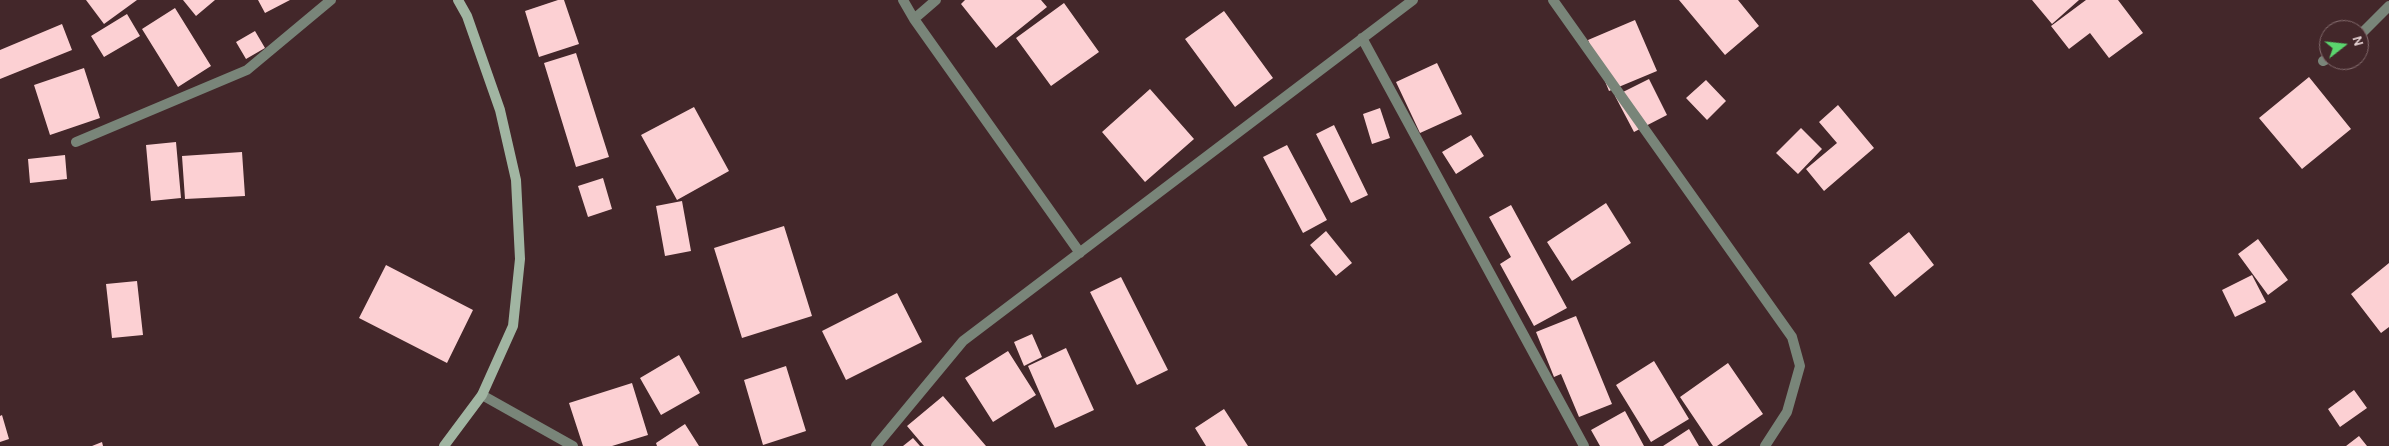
<!DOCTYPE html>
<html>
<head>
<meta charset="utf-8">
<style>
	body { margin:0 }
	#map { position:relative; width:2389px; height:446px; overflow:hidden; background:#43272a; font-family:Karla,sans-serif }
	canvas { display:block }
	.north { position:absolute; left:2319px; top:20px; width:50px; height:50px; box-sizing:border-box; background:#43272a; border:1px solid #856d6f; border-radius:50%; rotate:74deg; font-size:14px; font-weight:700; line-height:20px; text-align:center; color:#e8d5d6 }
	.north::after { content:''; display:block; margin:auto; width:18px; height:22px; background:#5bd56e; clip-path:polygon(50% 0,100% 100%,50% 72%,0 100%) }
</style>
</head>
<body>
<div id="map">
<canvas width="2389" height="446"></canvas>
<div class="north">N</div>
</div>
<script>
const ctx = document.querySelector('canvas').getContext('2d');
ctx.lineJoin = 'round';
function fillPath(path, color) { ctx.fillStyle = color; ctx.fill(path, 'evenodd'); }
const toPath = rows => new Path2D(rows.map(r => 'M' + r).join(''));
function stroke(path, color, width, dash) { ctx.strokeStyle = color; ctx.lineWidth = width; ctx.lineCap = dash ? 'butt' : 'round'; ctx.setLineDash(dash || []); ctx.stroke(path); }
fillPath(toPath([
	[86,0,137,0,104,24],
	[183,0,215,0,196,16],
	[258,0,290,0,265,13],
	[558,0,564,0,579,44,539,57,525,11],
	[965,0,1041,0,1047,7,996,48,961,4],
	[1679,0,1738,0,1759,26,1725,55],
	[2032,0,2079,0,2052,24],
	[2086,0,2118,0,2143,33,2109,58,2090,33,2069,49,2051,26],
	[1064,3,1099,52,1051,86,1016,38],
	[175,8,211,66,178,87,142,29],
	[1224,11,1273,78,1235,107,1185,39],
	[127,14,140,36,104,57,91,36],
	[1635,20,1657,71,1609,91,1588,40],
	[62,24,72,50,0,79,0,50],
	[255,31,265,48,246,59,236,42],
	[576,53,609,157,576,167,544,63],
	[1437,63,1462,114,1420,133,1396,82],
	[84,68,100,118,50,135,34,85],
	[2309,77,2351,129,2302,169,2259,118],
	[1649,79,1667,115,1634,132,1615,96],
	[1706,80,1726,101,1707,120,1686,98],
	[1150,89,1194,139,1145,182,1102,132],
	[1838,105,1874,148,1824,191,1806,169,1837,143,1819,122],
	[694,107,729,171,677,200,641,135],
	[1380,108,1390,138,1372,144,1363,114],
	[1334,125,1368,195,1351,203,1316,134],
	[1801,128,1822,149,1798,174,1776,153],
	[1471,135,1484,156,1456,174,1442,152],
	[176,142,181,198,151,201,146,145],
	[1287,145,1327,220,1303,233,1263,157],
	[242,152,245,196,185,199,182,156],
	[65,155,67,179,30,183,28,159],
	[603,178,612,209,588,217,578,186],
	[682,201,691,251,665,256,656,206],
	[1606,203,1631,243,1572,281,1547,242],
	[1511,205,1567,308,1534,326,1500,264,1511,257,1489,217],
	[784,226,812,316,742,338,714,248],
	[1326,231,1352,263,1336,276,1310,245],
	[1909,232,1934,265,1895,297,1869,263],
	[2258,239,2288,280,2268,295,2238,254],
	[2389,263,2389,327,2381,333,2351,294],
	[386,265,473,310,447,363,359,318],
	[2252,275,2266,302,2235,317,2222,290],
	[1121,277,1168,370,1137,385,1090,292],
	[137,281,143,335,112,338,106,284],
	[897,293,922,342,846,380,822,331],
	[1576,316,1612,404,1579,417,1561,374,1554,377,1536,332],
	[1032,334,1042,357,1024,366,1014,342],
	[1066,348,1094,410,1055,428,1028,366],
	[1008,351,1036,395,993,422,965,378],
	[679,355,700,393,661,415,640,378],
	[1654,361,1689,419,1651,442,1616,385],
	[1728,363,1763,414,1717,446,1713,446,1680,397],
	[786,366,806,431,763,445,744,380],
	[632,383,648,435,612,446,583,446,569,403],
	[2354,390,2367,408,2340,427,2328,409],
	[943,396,986,446,924,446,907,426],
	[1224,409,1248,446,1206,446,1195,428],
	[1625,411,1644,446,1600,446,1591,430],
	[2,415,9,439,0,442,0,416],
	[685,424,699,446,657,446,656,443],
	[1689,429,1699,446,1663,446],
	[2359,436,2367,446,2346,446],
	[913,438,920,446,903,446],
	[102,442,103,446,92,446]
]), '#fcd0d3');
stroke(toPath([
	[903,0,914,19,1080,253],
	[1553,0,1792,337,1800,366,1787,412,1765,446],
	[914,19,936,0],
	[2359,36,2389,6],
	[1362,38,1584,446],
	[2323,61,2329,58],
	[76,142,247,70,331,0],
	[482,395,573,446],
	[876,446,963,341,1413,0]
]), '#798579', 10);
stroke(toPath([
	[444,446,482,395,513,326,520,259,516,180,500,110,467,16,458,0]
]), '#a1b5a2', 10);
</script>
</body>
</html>
